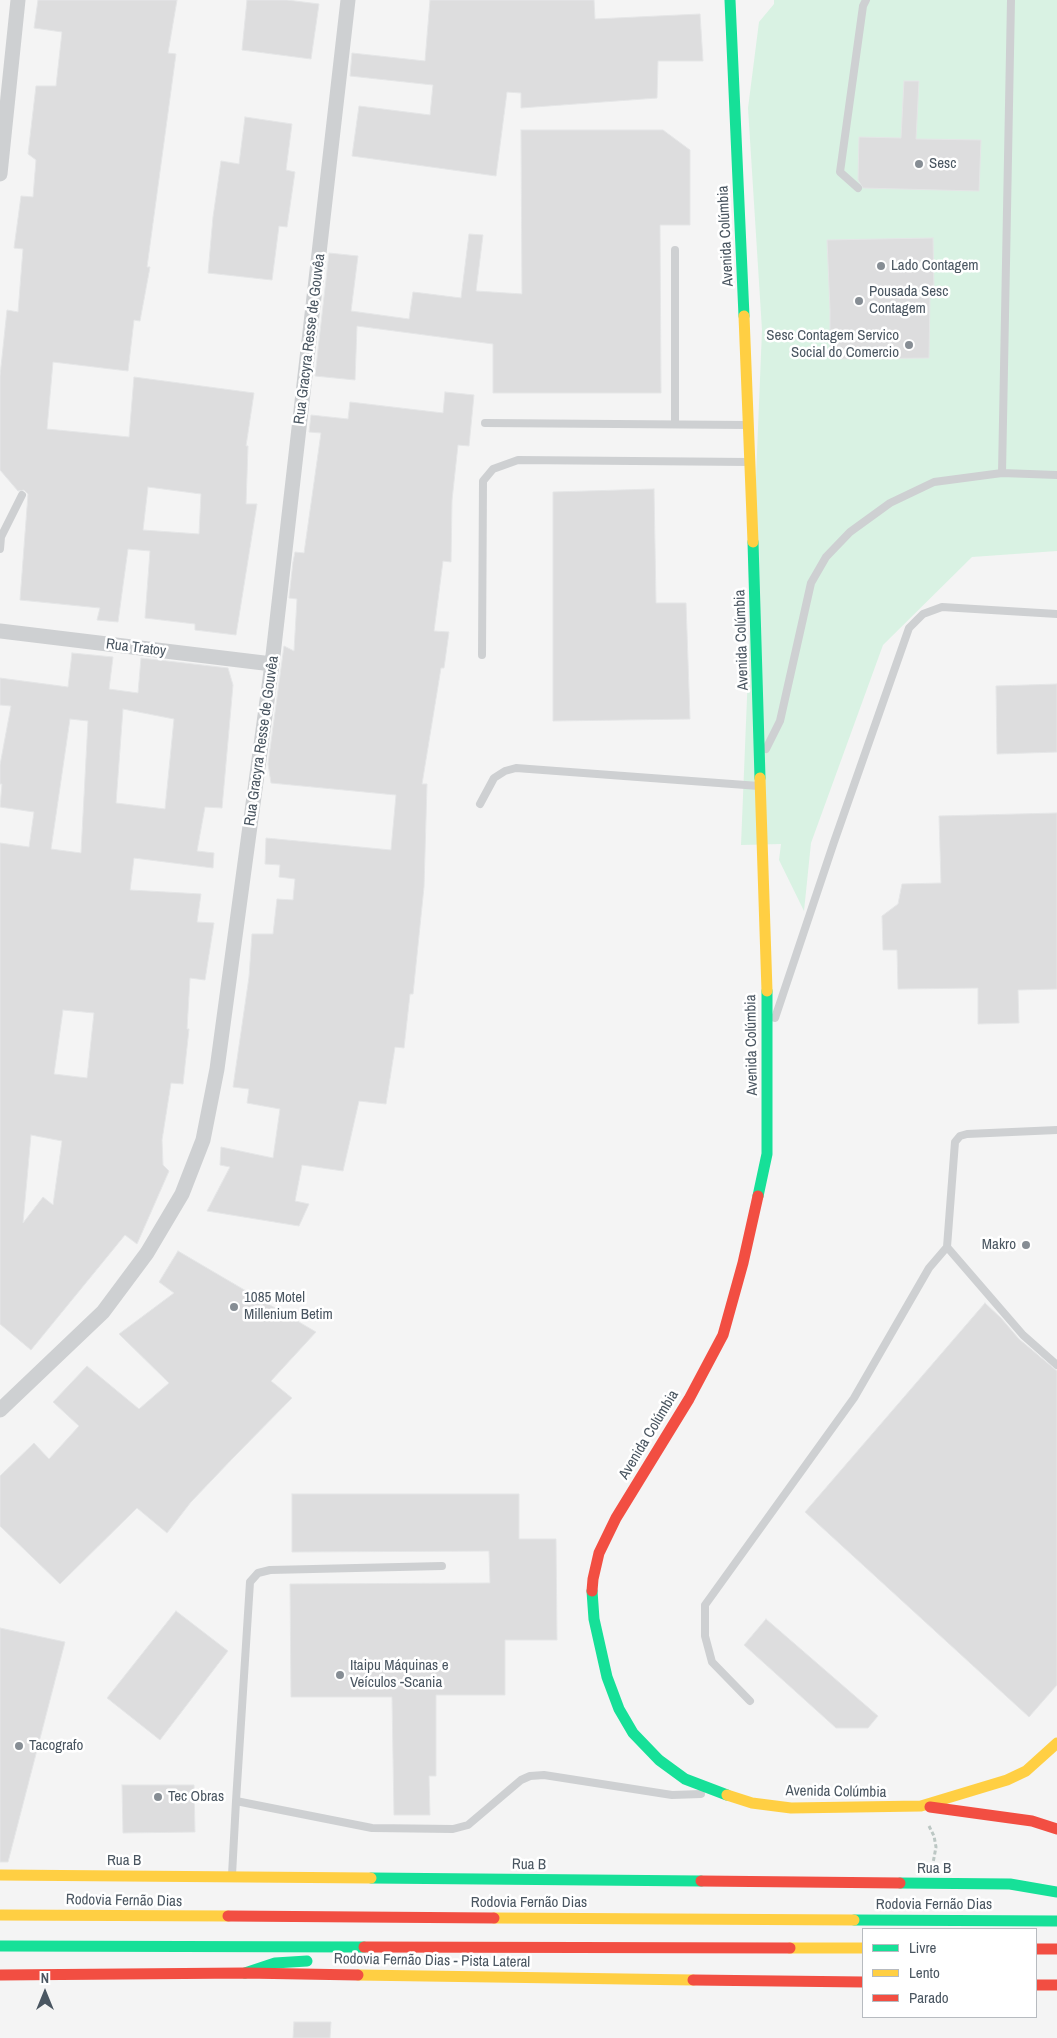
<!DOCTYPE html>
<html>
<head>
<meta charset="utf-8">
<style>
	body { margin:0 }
	#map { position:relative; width:1057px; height:2038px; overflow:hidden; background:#f4f4f4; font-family:"Archivo Narrow",sans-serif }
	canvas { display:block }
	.legend { position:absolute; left:862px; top:1928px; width:175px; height:90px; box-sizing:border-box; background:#fff; border:1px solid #b7bbc0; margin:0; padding:6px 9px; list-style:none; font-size:15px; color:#4a5661 }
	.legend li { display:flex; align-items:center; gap:10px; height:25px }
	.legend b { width:25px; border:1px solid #b7bbc0 }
	.north { position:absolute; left:20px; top:1968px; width:50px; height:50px; -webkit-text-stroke:4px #fff; paint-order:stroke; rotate:0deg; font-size:14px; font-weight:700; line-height:20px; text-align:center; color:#4a5661 }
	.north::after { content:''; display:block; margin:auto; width:18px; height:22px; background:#4a5661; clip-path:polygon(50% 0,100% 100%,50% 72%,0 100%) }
</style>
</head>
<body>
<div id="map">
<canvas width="1057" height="2038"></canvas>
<ul class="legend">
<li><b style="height:6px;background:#16e098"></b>Livre</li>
<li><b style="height:6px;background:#ffcf43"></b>Lento</li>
<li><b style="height:6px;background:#f24e42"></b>Parado</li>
</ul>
<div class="north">N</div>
</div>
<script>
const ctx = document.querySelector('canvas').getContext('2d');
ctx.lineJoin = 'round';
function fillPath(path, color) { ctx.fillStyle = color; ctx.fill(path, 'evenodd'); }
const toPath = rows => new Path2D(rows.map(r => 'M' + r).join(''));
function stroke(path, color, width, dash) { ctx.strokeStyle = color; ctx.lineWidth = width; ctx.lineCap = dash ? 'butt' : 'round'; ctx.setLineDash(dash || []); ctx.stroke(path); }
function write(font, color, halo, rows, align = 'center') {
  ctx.font = font + ' "Archivo Narrow",sans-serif'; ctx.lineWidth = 5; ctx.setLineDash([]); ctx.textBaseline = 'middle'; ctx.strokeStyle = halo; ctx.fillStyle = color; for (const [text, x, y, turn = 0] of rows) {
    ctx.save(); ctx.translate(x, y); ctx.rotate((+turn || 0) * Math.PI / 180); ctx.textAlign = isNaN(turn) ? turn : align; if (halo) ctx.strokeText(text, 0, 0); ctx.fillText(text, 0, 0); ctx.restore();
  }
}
fillPath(toPath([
	[774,0,1057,0,1057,551,972,557,883,645,811,843,804,911,779,860,781,844,741,845,762,330,748,108,759,22,774,4]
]), '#d9f2e3');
const building = toPath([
	[38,0,177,0,168,53,176,54,147,267,150,267,140,321,134,320,128,371,53,362,47,429,129,437,134,377,254,393,246,446,248,446,246,504,257,504,236,635,195,630,195,624,145,618,150,551,128,549,118,622,97,620,100,608,20,600,28,494,24,490,18,491,0,470,0,376,7,310,18,312,23,249,14,248,21,196,33,197,36,160,28,154,36,86,56,86,62,32,34,28,38,0],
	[148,487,201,494,199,534,143,530,148,487],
	[247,0,287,0,319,4,311,59,242,50,247,0],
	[430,0,594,0,595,19,700,14,703,61,658,61,657,98,521,108,521,93,507,92,496,176,352,156,359,106,430,115,433,85,350,76,352,53,425,61,430,0],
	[904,81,919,81,916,139,981,140,979,191,863,188,858,180,859,137,901,138,904,81],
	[245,117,292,124,286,170,295,172,287,227,279,226,272,280,208,273,213,217,221,161,239,164,245,117],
	[521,130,663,130,690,150,690,225,660,225,661,393,493,393,493,344,357,326,355,380,315,376,329,253,358,256,351,311,409,319,413,292,461,298,469,234,483,235,476,291,522,294,521,130],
	[933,238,934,291,930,291,929,358,830,359,830,309,827,240,933,238],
	[445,392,474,395,469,446,458,445,452,500,451,562,443,561,434,631,449,632,444,668,441,668,422,784,427,784,424,887,413,994,410,994,404,1048,395,1047,386,1104,359,1101,343,1171,302,1165,295,1201,309,1204,299,1226,207,1211,230,1167,220,1165,221,1147,273,1158,280,1109,247,1103,249,1089,233,1087,249,977,252,934,273,934,277,899,293,900,295,879,279,877,280,865,265,864,266,838,391,850,396,795,271,783,268,764,284,646,294,651,297,599,289,598,293,562,295,552,304,553,321,433,309,432,311,415,348,419,350,402,443,413,445,392],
	[654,489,656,603,686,603,690,719,553,721,553,492,654,489],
	[72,653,113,657,109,689,138,693,141,658,228,668,233,685,222,808,205,807,197,851,214,853,213,868,134,858,130,890,201,894,197,922,214,923,205,980,190,978,187,1029,189,1029,183,1084,171,1083,162,1140,163,1165,169,1171,137,1244,125,1235,31,1350,0,1324,0,843,29,847,34,812,0,807,2,784,0,784,0,765,11,706,0,705,0,678,68,687,72,653],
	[123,709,174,719,165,809,116,803,123,709],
	[70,719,88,721,81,853,51,849,70,719],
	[63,1010,94,1013,87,1078,54,1074,63,1010],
	[31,1135,62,1141,53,1205,43,1197,23,1223,31,1135],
	[1057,684,1057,752,997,754,996,686,1057,684],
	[1057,813,1057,989,1018,990,1019,1023,978,1024,978,988,898,989,897,950,883,950,882,916,898,904,902,884,941,883,939,816,1057,813],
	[178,1251,316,1332,271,1381,292,1398,233,1458,191,1502,167,1533,137,1508,60,1584,0,1526,0,1476,34,1443,49,1459,79,1426,53,1402,87,1366,139,1409,169,1383,119,1334,174,1293,159,1282,178,1251],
	[985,1303,1001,1318,1019,1339,1057,1371,1057,1685,1029,1717,805,1512,985,1303],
	[292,1494,519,1494,519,1539,556,1539,557,1640,505,1640,505,1695,436,1695,436,1776,429,1776,430,1815,394,1815,392,1697,291,1697,290,1584,490,1583,489,1551,292,1552,292,1494],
	[176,1611,228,1651,160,1740,107,1698,176,1611],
	[766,1619,878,1716,868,1728,836,1728,744,1645,766,1619],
	[0,1628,65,1642,8,1862,0,1862,0,1628],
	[122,1785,194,1785,195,1832,123,1833,122,1785],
	[294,2022,331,2022,330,2038,293,2038,294,2022]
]);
fillPath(building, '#ddddde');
stroke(building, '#e5e6e7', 1);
stroke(toPath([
	[929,1826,934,1836,936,1847,933,1863]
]), '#bcc7c4', 3, [4, 2.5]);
stroke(toPath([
	[858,188,840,172,863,6,866,0],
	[675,250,675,424],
	[485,423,748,425],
	[1002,473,1057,475],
	[0,549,1,537,22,495],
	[482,655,483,481,493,469,518,460,749,462],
	[766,749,780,721,811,583,826,557,850,532,890,503,934,482,1002,473,1011,0],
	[480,804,494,778,505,771,516,768,759,786],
	[775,1018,834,842,909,628,923,614,942,607,1057,614],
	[947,1247,1023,1335,1057,1365],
	[750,1701,712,1662,705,1636,705,1605,854,1398,929,1268,947,1247,955,1142,960,1136,967,1134,1057,1130],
	[236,1801,250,1582,258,1573,270,1570,442,1566],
	[232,1875,236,1801,372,1828,453,1829,468,1825,521,1780,530,1776,544,1775,672,1795,701,1794]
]), '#ced0d2', 8);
stroke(toPath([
	[0,174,18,0],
	[0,631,272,664],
	[0,1410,103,1312,147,1253,182,1194,203,1140,217,1069,272,664,348,0]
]), '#ced0d2', 15);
stroke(toPath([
	[730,0,744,316],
	[753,542,760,778],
	[758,1196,767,1154,767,991],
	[592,1591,594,1619,607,1677,619,1709,633,1733,659,1760,685,1779,727,1795],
	[371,1878,701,1881],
	[900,1883,1010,1884,1057,1892],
	[854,1920,1057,1921],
	[0,1946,364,1947],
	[245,1973,275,1963,307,1961]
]), '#16e098', 11);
stroke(toPath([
	[744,316,753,542],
	[760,778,767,991],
	[727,1795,752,1803,791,1808,921,1806,1007,1780,1026,1771,1057,1743],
	[0,1875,371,1878],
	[0,1915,228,1916],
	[494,1918,854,1920],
	[790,1948,863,1948],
	[358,1975,693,1980]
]), '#ffcf43', 11);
stroke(toPath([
	[592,1591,593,1579,599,1553,616,1518,689,1399,723,1335,743,1263,758,1196],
	[930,1807,1032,1821,1057,1829],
	[701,1881,900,1883],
	[228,1916,494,1918],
	[364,1947,790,1948],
	[1036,1949,1057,1949],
	[0,1975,245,1973,358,1975],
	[693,1980,863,1982],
	[1036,1985,1057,1985]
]), '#f24e42', 11);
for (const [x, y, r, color] of [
	[919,164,5,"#868d94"],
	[881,266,5,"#868d94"],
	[859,301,5,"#868d94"],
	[909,345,5,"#868d94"],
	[1026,1245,5,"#868d94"],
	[234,1307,5,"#868d94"],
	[340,1675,5,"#868d94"],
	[19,1746,5,"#868d94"],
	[158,1797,5,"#868d94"]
]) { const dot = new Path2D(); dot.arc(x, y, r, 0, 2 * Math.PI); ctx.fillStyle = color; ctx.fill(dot); stroke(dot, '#fff', 2); }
write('15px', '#4a5661', '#fff', [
	["Sesc",929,164],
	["Lado Contagem",891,266],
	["Pousada Sesc",869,292],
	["Contagem",869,309],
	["Sesc Contagem Servico",899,336,"right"],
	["Social do Comercio",899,353,"right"],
	["Makro",1016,1245,"right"],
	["1085 Motel",244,1298],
	["Millenium Betim",244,1315],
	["Itaipu Máquinas e",350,1666],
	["Veículos -Scania",350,1683],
	["Tacografo",29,1746],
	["Tec Obras",168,1797]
], 'left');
write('15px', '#4a5661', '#fff', [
	["Avenida Colúmbia",726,236,-93],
	["Rua Gracyra Resse de Gouvêa",310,339,-83],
	["Avenida Colúmbia",742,640,-92],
	["Rua Tratoy",136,648,7],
	["Rua Gracyra Resse de Gouvêa",262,741,-82],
	["Avenida Colúmbia",752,1045,-91],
	["Avenida Colúmbia",649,1435,-59],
	["Avenida Colúmbia",836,1792,1],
	["Rua B",124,1861],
	["Rua B",529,1865,1],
	["Rua B",934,1869],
	["Rodovia Fernão Dias",124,1901,1],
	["Rodovia Fernão Dias",529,1903],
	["Rodovia Fernão Dias",934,1905],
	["Rodovia Fernão Dias - Pista Lateral",432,1961,1]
]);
</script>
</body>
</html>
